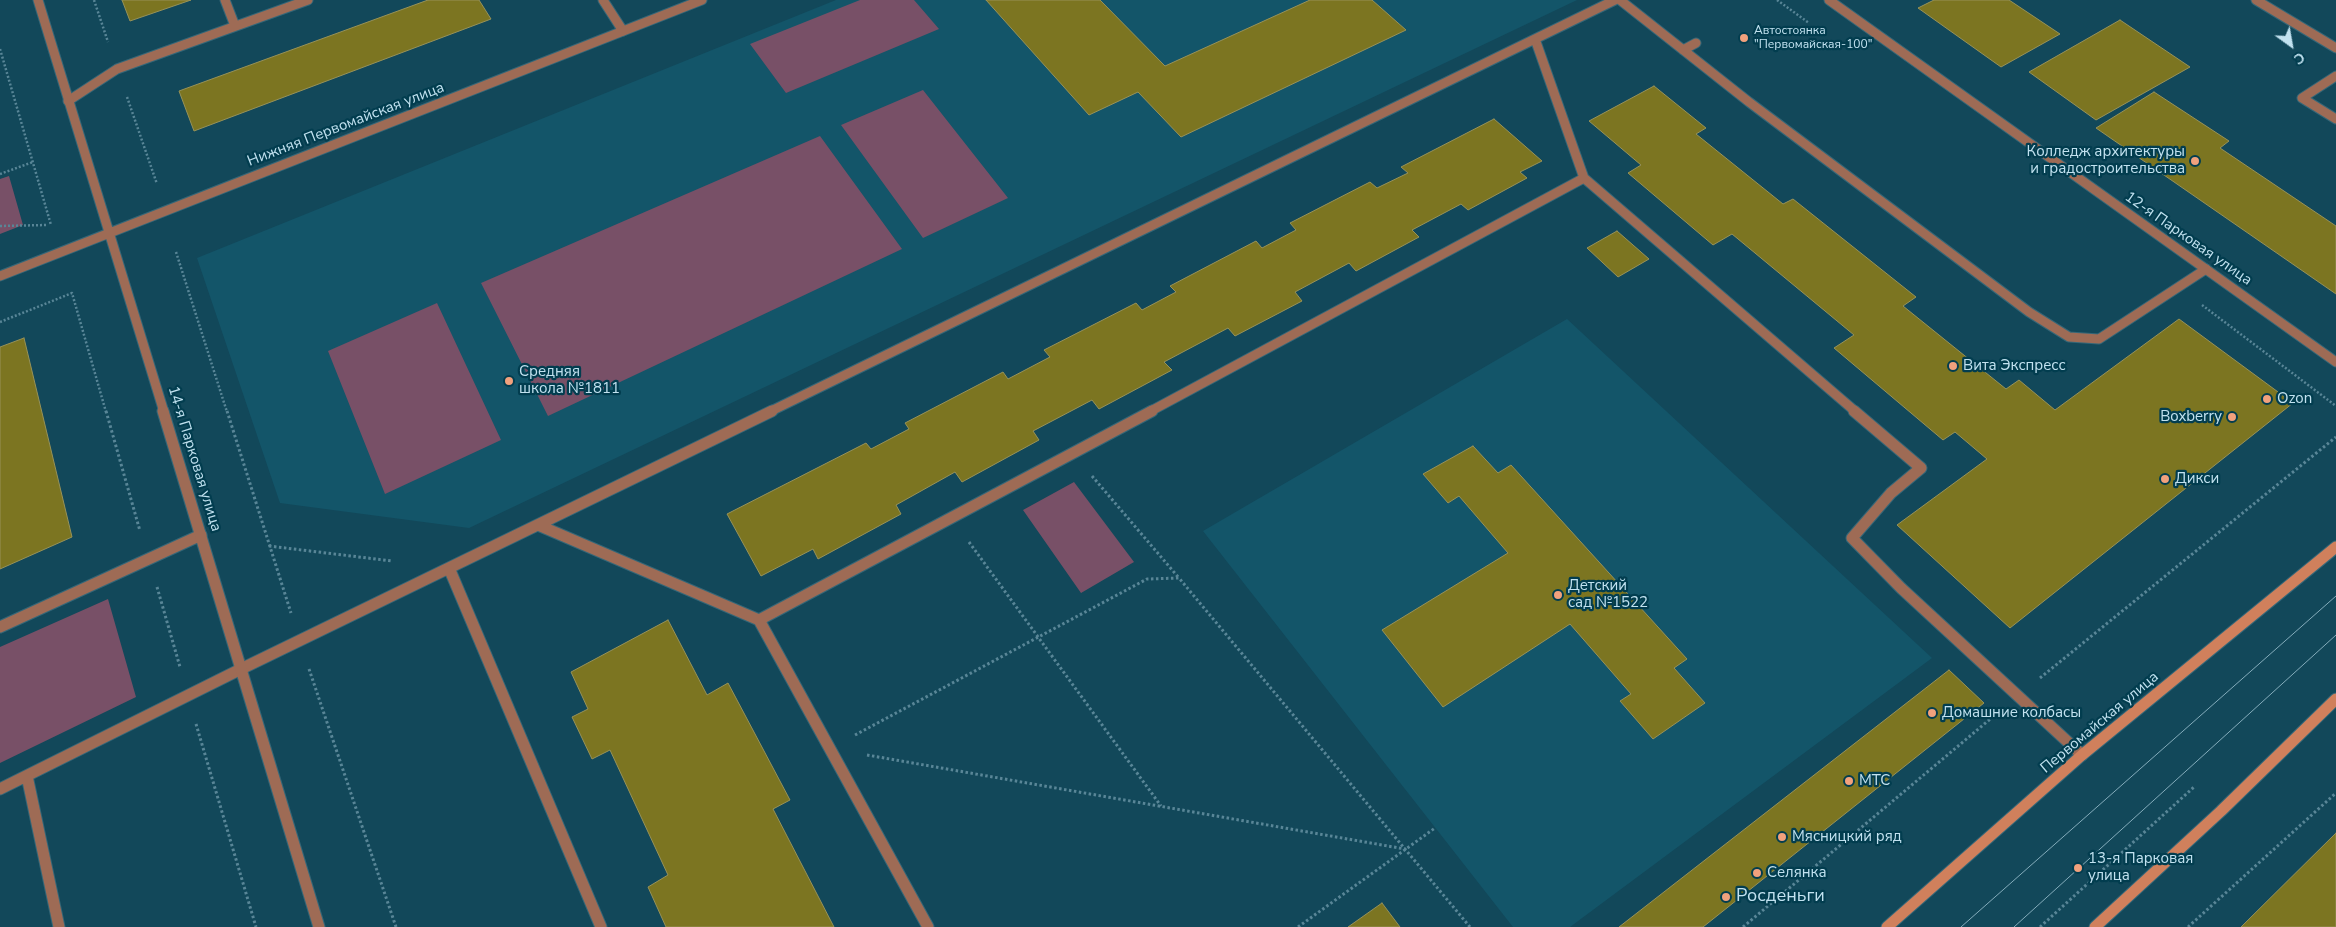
<!DOCTYPE html>
<html>
<head>
<meta charset="utf-8">
<style>
	body { margin:0 }
	#map { position:relative; width:2336px; height:927px; overflow:hidden; background:#12485a; font-family:"Nunito Sans",sans-serif }
	canvas { display:block }
	.north { position:absolute; left:2266px; top:20px; width:50px; height:50px; -webkit-text-stroke:4px #023d4f; paint-order:stroke; rotate:148deg; font-size:14px; font-weight:700; line-height:20px; text-align:center; color:#c2e2f0 }
	.north::after { content:''; display:block; margin:auto; width:18px; height:22px; background:#c2e2f0; clip-path:polygon(50% 0,100% 100%,50% 72%,0 100%) }
</style>
</head>
<body>
<div id="map">
<canvas width="2336" height="927"></canvas>
<div class="north">С</div>
</div>
<script>
const ctx = document.querySelector('canvas').getContext('2d');
ctx.lineJoin = 'round';
function fillPath(path, color) { ctx.fillStyle = color; ctx.fill(path, 'evenodd'); }
const toPath = rows => new Path2D(rows.map(r => 'M' + r).join(''));
function stroke(path, color, width, dash) { ctx.strokeStyle = color; ctx.lineWidth = width; ctx.lineCap = dash ? 'butt' : 'round'; ctx.setLineDash(dash || []); ctx.stroke(path); }
function write(font, color, halo, rows, align = 'center') {
  ctx.font = font + ' "Nunito Sans",sans-serif'; ctx.lineWidth = 4.5; ctx.setLineDash([]); ctx.textBaseline = 'middle'; ctx.strokeStyle = halo; ctx.fillStyle = color; for (const [text, x, y, turn = 0] of rows) {
    ctx.save(); ctx.translate(x, y); ctx.rotate((+turn || 0) * Math.PI / 180); ctx.textAlign = isNaN(turn) ? turn : align; if (halo) ctx.strokeText(text, 0, 0); ctx.fillText(text, 0, 0); ctx.restore();
  }
}
fillPath(toPath([
	[836,0,1577,0,469,528,280,503,197,258],
	[1567,319,1932,658,1570,927,1513,927,1203,531]
]), '#135569');
fillPath(toPath([
	[860,0,914,0,939,29,786,93,750,44],
	[923,90,1008,198,923,238,841,125],
	[820,136,902,249,548,416,481,283],
	[9,176,23,225,0,234,0,179],
	[437,303,501,440,385,494,328,351],
	[1074,482,1134,562,1081,593,1023,510],
	[108,599,136,697,0,763,0,647]
]), '#785067');
const building = toPath([
	[122,0,191,0,130,21,122,0],
	[428,0,479,0,491,19,194,131,179,91,428,0],
	[986,0,1100,0,1165,66,1310,0,1372,0,1406,30,1181,137,1138,92,1089,115,986,0],
	[1934,0,2009,0,2060,34,2001,67,1918,8,1934,0],
	[2120,20,2190,67,2096,120,2029,72,2120,20],
	[1654,86,1706,128,1696,134,1783,204,1793,199,1916,297,1903,306,2006,389,2019,380,2055,410,2179,319,2293,403,2010,628,1897,525,1987,459,1955,432,1943,440,1834,348,1854,335,1732,234,1713,245,1628,173,1641,165,1589,121,1654,86],
	[2154,92,2229,141,2220,148,2336,226,2336,294,2096,128,2154,92],
	[1494,119,1542,161,1520,172,1527,178,1468,210,1461,204,1412,230,1419,237,1356,271,1349,263,1295,292,1302,301,1235,336,1228,328,1164,362,1172,370,1099,409,1092,400,1033,431,1039,440,962,482,955,472,896,505,901,514,818,559,813,549,761,576,727,514,866,443,871,449,909,429,905,423,1003,372,1008,379,1050,357,1044,350,1136,303,1142,310,1176,292,1170,286,1256,241,1262,248,1296,230,1290,223,1370,182,1377,188,1408,173,1401,167,1494,119],
	[1617,231,1649,259,1618,277,1587,248,1617,231],
	[24,338,72,537,0,569,0,347,24,338],
	[1473,446,1498,473,1511,465,1687,659,1674,668,1705,703,1653,739,1620,701,1631,694,1570,624,1443,707,1382,630,1508,553,1459,496,1448,503,1423,474,1473,446],
	[668,620,707,695,728,683,790,800,773,809,834,927,666,927,648,887,668,875,610,750,592,759,572,717,588,709,571,672,668,620],
	[1949,670,1984,703,1703,927,1619,927,1949,670],
	[2336,833,2336,927,2241,927,2336,833],
	[1382,903,1400,927,1348,927,1382,903]
]);
fillPath(building, '#7c7521');
stroke(building, '#979259', 1);
const serviceFar1 = toPath([
	[225,0,235,26],
	[603,0,623,31],
	[1620,0,1749,102,2029,312,2069,337,2099,339,2206,269],
	[2256,0,2336,48],
	[1535,39,1584,178],
	[1683,50,1696,43],
	[2336,76,2302,98,2336,119],
	[68,101,117,69,308,0],
	[769,412,1615,0],
	[1149,412,1584,178,1856,412]
]);
const service = toPath([
	[1854,411,1921,468,1891,493,1852,538,1901,588,2082,755],
	[538,525,759,620],
	[449,568,601,927],
	[0,627,201,535],
	[27,776,59,927],
	[0,789,241,669,772,411],
	[928,927,759,620,1152,411]
]);
const minorFar1 = toPath([
	[38,0,164,412],
	[1829,0,2336,362],
	[0,276,702,0]
]);
const minor = toPath([
	[163,411,319,927]
]);
const secondary = toPath([
	[1887,927,2082,755,2336,547],
	[2095,927,2221,811,2336,699]
]);
stroke(serviceFar1, '#356778', 11);
stroke(service, '#356778', 13);
stroke(minorFar1, '#356778', 11);
stroke(minor, '#356778', 13);
stroke(secondary, '#356778', 13);
stroke(toPath([
	[94,0,108,42],
	[1777,0,1809,23],
	[0,49,51,225],
	[127,97,157,184],
	[0,174,33,162],
	[0,226,46,225],
	[176,252,227,412],
	[2202,305,2336,406],
	[0,322,72,293,106,412]
]), '#598697', 2.5, [2, 2]);
stroke(toPath([
	[106,411,140,531],
	[227,411,291,613],
	[1092,476,1179,578],
	[969,542,1161,806],
	[269,546,392,561],
	[157,587,180,667],
	[309,669,396,927],
	[2040,678,2336,437],
	[196,724,256,927],
	[855,735,1147,579,1179,578,1470,927],
	[867,755,1405,849],
	[1298,927,1435,828],
	[1743,927,1995,715],
	[2040,927,2194,787],
	[2188,927,2336,793]
]), '#598697', 3, [2.5, 2.5]);
stroke(serviceFar1, '#9e6b55', 9);
stroke(service, '#9e6b55', 11);
stroke(minorFar1, '#9e6b55', 9);
stroke(minor, '#9e6b55', 11);
stroke(secondary, '#d0805c', 11);
stroke(toPath([
	[1961,927,2336,596],
	[2014,927,2336,635]
]), '#84acbb', 1);
for (const [x, y, r, color] of [
	[1744,38,5,"#f1a17d"],
	[2195,161,5,"#f1a17d"],
	[1953,366,5,"#f1a17d"],
	[509,381,5,"#f1a17d"],
	[2267,399,5,"#f1a17d"],
	[2232,417,5,"#f1a17d"],
	[2165,479,5,"#f1a17d"],
	[1558,595,5,"#f1a17d"],
	[1932,713,5,"#f1a17d"],
	[1849,781,5,"#f1a17d"],
	[1782,837,5,"#f1a17d"],
	[2078,868,5,"#f1a17d"],
	[1757,873,5,"#f1a17d"],
	[1726,897,5,"#f1a17d"]
]) { const dot = new Path2D(); dot.arc(x, y, r, 0, 2 * Math.PI); ctx.fillStyle = color; ctx.fill(dot); stroke(dot, '#023d4f', 2); }
write('12px', '#c2e2f0', '#023d4f', [
	["Автостоянка",1754,31],
	["\"Первомайская-100\"",1754,45]
], 'left');
write('15px', '#c2e2f0', '#023d4f', [
	["Нижняя Первомайская улица",346,125,-21],
	["12-я Парковая улица",2188,239,35],
	["14-я Парковая улица",194,459,73],
	["Первомайская улица",2100,723,-40]
]);
write('15px', '#c2e2f0', '#023d4f', [
	["Колледж архитектуры",2185,152,"right"],
	["и градостроительства",2185,169,"right"],
	["Вита Экспресс",1963,366],
	["Средняя",519,372],
	["школа №1811",519,389],
	["Ozon",2277,399],
	["Boxberry",2222,417,"right"],
	["Дикси",2175,479],
	["Детский",1568,586],
	["сад №1522",1568,603],
	["Домашние колбасы",1942,713],
	["МТС",1859,781],
	["Мясницкий ряд",1792,837],
	["13-я Парковая",2088,859],
	["улица",2088,876],
	["Селянка",1767,873]
], 'left');
write('18px', '#c2e2f0', '#023d4f', [
	["Росденьги",1736,897]
], 'left');
</script>
</body>
</html>
